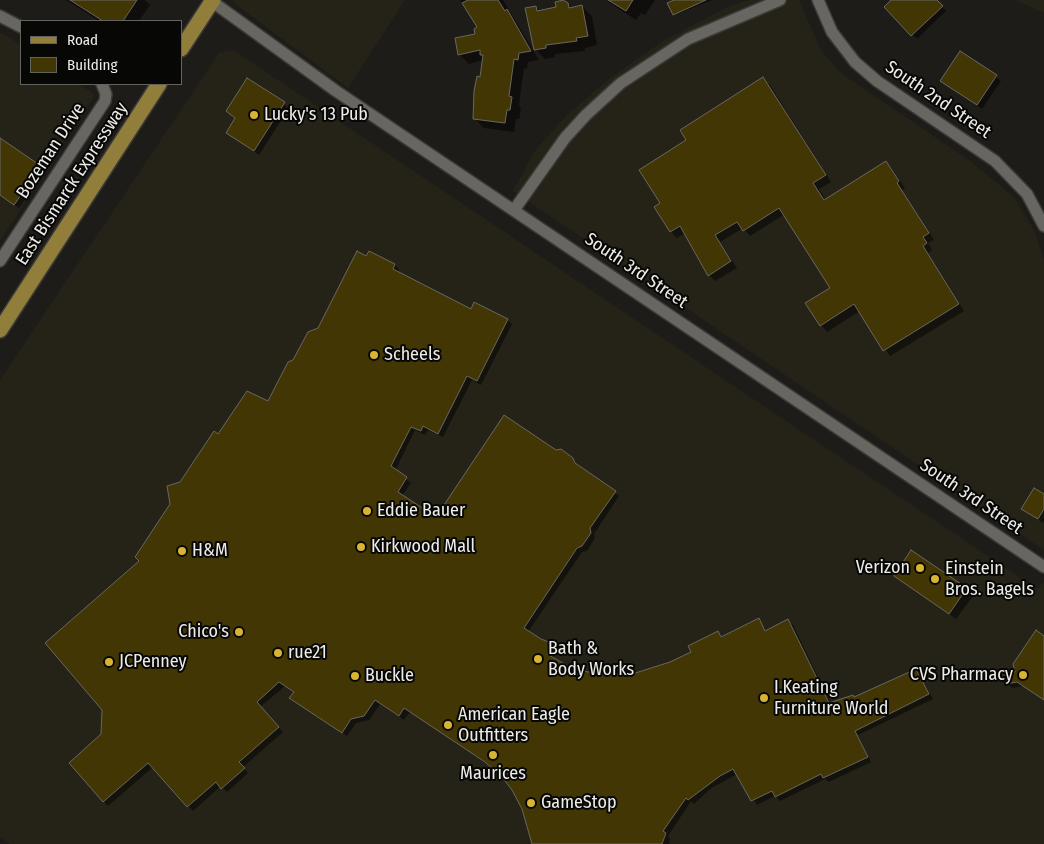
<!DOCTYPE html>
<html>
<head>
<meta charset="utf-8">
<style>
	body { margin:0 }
	#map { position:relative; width:1044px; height:844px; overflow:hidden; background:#1e1c18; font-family:"Fira Sans Condensed",sans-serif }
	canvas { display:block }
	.legend { position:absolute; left:20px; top:20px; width:162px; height:65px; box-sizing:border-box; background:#070705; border:1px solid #636360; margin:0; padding:6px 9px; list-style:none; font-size:15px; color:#edece9 }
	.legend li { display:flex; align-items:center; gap:10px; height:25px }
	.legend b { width:25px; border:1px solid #636360 }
</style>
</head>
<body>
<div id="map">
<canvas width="1044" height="844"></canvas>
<ul class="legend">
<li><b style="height:6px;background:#917e3b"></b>Road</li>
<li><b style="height:14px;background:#433605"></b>Building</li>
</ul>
</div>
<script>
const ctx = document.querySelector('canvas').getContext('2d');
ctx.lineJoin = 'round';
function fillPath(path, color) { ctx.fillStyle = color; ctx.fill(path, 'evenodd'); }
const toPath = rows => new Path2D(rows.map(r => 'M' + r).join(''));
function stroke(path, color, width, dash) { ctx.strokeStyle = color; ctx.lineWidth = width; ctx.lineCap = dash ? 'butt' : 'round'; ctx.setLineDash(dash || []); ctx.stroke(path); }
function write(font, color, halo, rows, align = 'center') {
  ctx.font = font + ' "Fira Sans Condensed",sans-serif'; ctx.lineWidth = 4; ctx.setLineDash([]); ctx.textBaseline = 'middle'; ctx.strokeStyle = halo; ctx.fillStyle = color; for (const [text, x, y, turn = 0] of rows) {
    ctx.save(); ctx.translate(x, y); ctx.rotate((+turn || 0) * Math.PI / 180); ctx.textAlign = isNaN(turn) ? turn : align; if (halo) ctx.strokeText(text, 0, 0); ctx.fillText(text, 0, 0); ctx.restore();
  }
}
fillPath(toPath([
	[234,0,405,0,348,88,235,4],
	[748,0,799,0,821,50,841,73,973,163,1014,197,1034,230,1044,260,1044,550,513,191,536,149,567,115,610,78,663,41,725,8],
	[1015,0,1044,0,1044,13],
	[0,32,21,45,21,84,79,84,95,95,0,241],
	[233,50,1037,589,1044,582,1044,844,10,844,0,837,0,380,219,53]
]), '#252218');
fillPath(toPath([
	[66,0,145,0,150,5,139,21,99,21],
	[460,0,503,0,539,60,528,62,527,69,524,68,519,105,521,108,519,119,516,119,514,132,484,128,474,118,483,60,469,64,459,54,477,35,479,28],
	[605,0,655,0,645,15,641,13,636,20],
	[678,0,712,0,675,15],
	[893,0,936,0,946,11,917,39,886,7],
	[565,1,573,8,582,6,592,16,597,45,585,48,585,51,555,54,555,57,545,59,535,49,536,7,540,11,557,8,556,3],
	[961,52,1001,81,982,109,942,81],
	[763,79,770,85,831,182,819,189,826,200,886,162,892,169,905,188,902,190,934,240,928,243,932,250,928,253,964,311,890,356,860,311,827,332,821,325,831,288,785,214,750,236,743,228,720,242,737,268,715,281,709,275,685,233,677,238,671,232,656,207,662,203,688,141],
	[248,80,289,108,259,155,227,133,236,119,227,111],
	[0,140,44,171,19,208,0,195],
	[369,253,395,265,399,270,398,273,471,310,507,320,512,324,481,385,472,380,443,437,428,430,425,435,415,430,395,471,411,483,402,496,436,519,556,451,572,459,578,467,619,496,594,534,595,538,587,551,582,552,528,632,558,650,552,658,568,667,588,673,630,676,670,663,693,652,718,633,723,637,758,620,766,631,788,620,793,625,831,704,854,698,916,670,933,699,858,735,871,762,829,782,825,779,780,801,775,796,757,805,737,774,710,789,694,804,691,801,668,836,670,839,669,844,532,844,528,819,513,790,490,766,410,712,404,720,380,704,369,720,356,723,347,736,296,702,294,693,285,686,260,707,283,732,243,767,248,773,227,792,221,786,193,811,153,767,108,806,104,801,102,735,141,561,172,505,180,483,269,403,294,361,319,329],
	[1044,496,1044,521,1043,523,1023,508],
	[911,552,973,596,956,619,895,576],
	[1044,637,1044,700,1023,686,1012,688,1008,684]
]), '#0007');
const building = toPath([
	[70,0,137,0,123,21,103,21,70,0],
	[468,0,498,0,505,11,507,9,531,51,519,53,518,60,514,59,509,96,512,97,510,110,507,110,505,123,473,119,474,91,477,76,480,77,483,55,480,55,480,50,458,55,455,38,475,34,474,29,477,27,462,3,468,0],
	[563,0,568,3,569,8,582,5,588,36,576,38,577,41,546,45,546,48,534,50,525,8,536,6,537,11,556,7,555,2,563,0],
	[608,0,633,0,626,11,608,0],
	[674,0,706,0,673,15,667,3,674,0],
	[891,0,937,0,943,6,911,36,884,7,891,0],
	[960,51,997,75,977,105,940,81,960,51],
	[763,77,826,175,813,183,824,200,886,161,899,181,897,183,929,233,923,237,927,243,923,246,959,304,883,351,854,304,820,326,805,303,830,288,779,208,743,231,737,222,715,235,731,261,708,276,680,226,670,232,654,207,660,203,639,170,686,140,680,130,763,77],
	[247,78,285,102,254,151,226,133,235,118,226,111,247,78],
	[0,138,41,166,14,205,0,195,0,138],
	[357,251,366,256,369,251,395,264,393,269,471,309,474,302,508,319,477,381,467,376,438,434,423,426,421,431,411,427,391,466,407,477,398,492,436,517,504,415,556,450,561,449,573,458,575,463,616,491,590,528,591,533,582,546,577,548,524,628,541,639,554,644,547,654,568,666,588,672,629,675,670,662,691,652,688,646,718,631,721,637,759,618,765,631,788,619,829,703,853,695,854,697,916,669,929,694,855,731,868,757,823,778,821,774,775,797,772,791,751,801,733,769,720,776,688,800,686,798,663,831,666,833,662,844,532,844,522,809,512,790,501,776,485,762,404,708,399,716,375,700,364,716,351,719,342,733,289,698,294,692,279,682,257,702,279,727,239,762,245,768,221,789,216,782,187,807,148,763,103,802,69,763,101,734,102,710,45,643,139,561,135,557,170,504,167,486,180,482,214,431,218,434,247,391,268,401,288,362,293,360,308,332,318,328,357,251],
	[1034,488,1044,494,1044,509,1038,519,1021,509,1034,488],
	[911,550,967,588,949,614,894,576,911,550],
	[1036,630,1044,636,1044,700,1017,682,1006,684,1004,674,1015,672,1013,664,1036,630]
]);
fillPath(building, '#433605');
stroke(building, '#686761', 1);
const minor = toPath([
	[210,0,336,91,1044,567],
	[818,0,832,32,855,62,877,81,995,161,1027,194,1044,226],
	[0,16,21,27],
	[514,210,565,138,586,115,621,83,688,39,780,0],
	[0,261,105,101,106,94,102,84]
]);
const major = toPath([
	[181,49,213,0],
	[0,330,159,84]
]);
stroke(minor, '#3a3936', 14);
stroke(major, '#3a3936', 18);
stroke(minor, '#686661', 11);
stroke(major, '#917e3b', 15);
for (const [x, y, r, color] of [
	[254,115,5,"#d9b434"],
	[374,355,5,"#d9b434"],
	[367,511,5,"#d9b434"],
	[361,547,5,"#d9b434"],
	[182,551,5,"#d9b434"],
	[920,568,5,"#d9b434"],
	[935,579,5,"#d9b434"],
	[239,632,5,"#d9b434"],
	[278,653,5,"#d9b434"],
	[538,659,5,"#d9b434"],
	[109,662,5,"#d9b434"],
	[1023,675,5,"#d9b434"],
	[355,676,5,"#d9b434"],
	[764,698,5,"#d9b434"],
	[448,725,5,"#d9b434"],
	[493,755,5,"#d9b434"],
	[531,803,5,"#d9b434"]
]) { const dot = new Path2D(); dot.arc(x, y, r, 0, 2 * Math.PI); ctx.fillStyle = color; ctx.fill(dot); stroke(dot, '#070705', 2); }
write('18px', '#edece9', '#070705', [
	["South 2nd Street",938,100,34],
	["Bozeman Drive",51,151,-57],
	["East Bismarck Expressway",72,184,-57],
	["South 3rd Street",636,271,34],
	["South 3rd Street",971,497,34]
]);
write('18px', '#edece9', '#070705', [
	["Lucky's 13 Pub",264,115],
	["Scheels",384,355],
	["Eddie Bauer",377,511],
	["Kirkwood Mall",371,547],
	["H&M",192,551],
	["Verizon",910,568,"right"],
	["Einstein",945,569],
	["Bros. Bagels",945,590],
	["Chico's",229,632,"right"],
	["Bath &",548,649],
	["Body Works",548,670],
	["rue21",288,653],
	["JCPenney",119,662],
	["CVS Pharmacy",1013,675,"right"],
	["Buckle",365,676],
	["I.Keating",774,688],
	["Furniture World",774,709],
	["American Eagle",458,715],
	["Outfitters",458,736],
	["Maurices",493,774,"center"],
	["GameStop",541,803]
], 'left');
</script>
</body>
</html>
